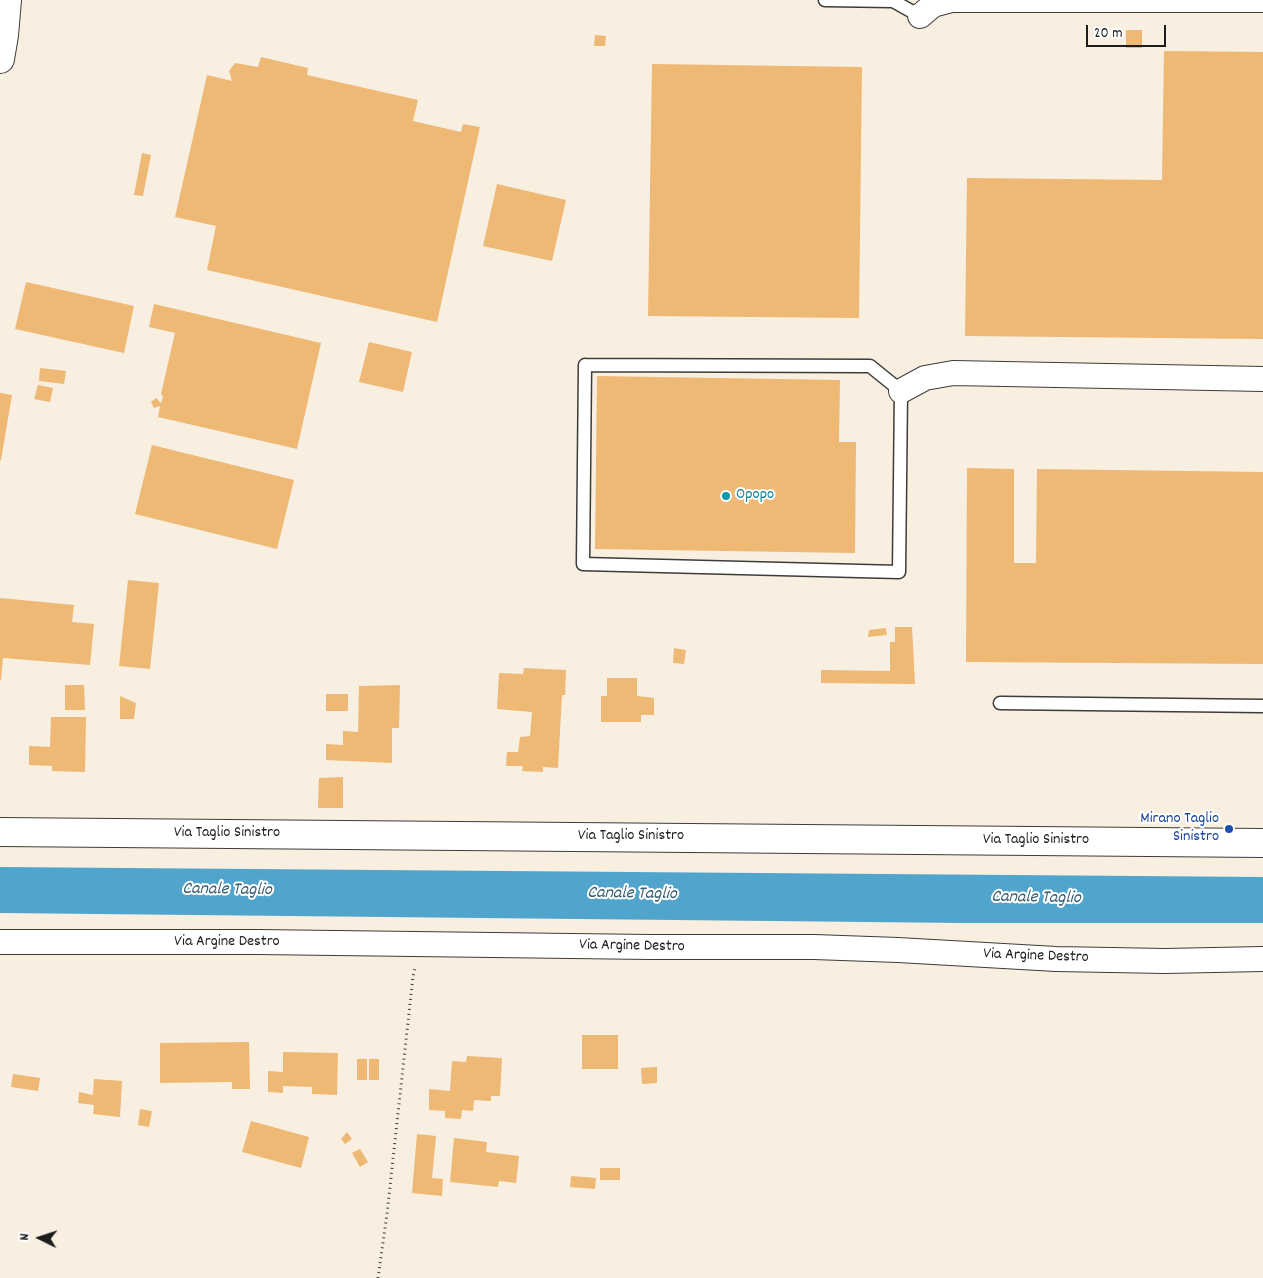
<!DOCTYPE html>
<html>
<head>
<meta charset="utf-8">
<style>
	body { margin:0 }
	#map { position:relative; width:1263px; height:1278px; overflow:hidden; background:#f8efe0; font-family:Dekko,sans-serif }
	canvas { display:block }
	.north { position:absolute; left:15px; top:1213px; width:50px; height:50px; -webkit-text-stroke:4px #fff; paint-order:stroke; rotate:274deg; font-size:14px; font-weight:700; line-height:20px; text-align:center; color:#1c1c1c }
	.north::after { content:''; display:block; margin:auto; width:18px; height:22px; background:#1c1c1c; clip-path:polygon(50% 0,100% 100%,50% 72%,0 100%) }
	.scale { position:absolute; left:1086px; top:25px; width:80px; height:22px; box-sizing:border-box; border:2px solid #1c1c1c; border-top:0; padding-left:6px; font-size:15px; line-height:18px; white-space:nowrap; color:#1c1c1c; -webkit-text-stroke:4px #fff; paint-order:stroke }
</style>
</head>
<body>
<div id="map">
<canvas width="1263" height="1278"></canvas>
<div class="north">N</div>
<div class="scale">20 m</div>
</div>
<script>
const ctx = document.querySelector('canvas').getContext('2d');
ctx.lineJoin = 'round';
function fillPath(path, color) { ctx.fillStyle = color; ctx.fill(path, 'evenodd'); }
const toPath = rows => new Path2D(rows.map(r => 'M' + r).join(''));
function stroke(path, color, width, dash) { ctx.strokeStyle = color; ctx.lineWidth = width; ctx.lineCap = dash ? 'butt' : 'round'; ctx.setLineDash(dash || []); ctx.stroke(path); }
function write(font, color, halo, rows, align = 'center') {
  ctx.font = font + ' Dekko,sans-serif'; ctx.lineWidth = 4; ctx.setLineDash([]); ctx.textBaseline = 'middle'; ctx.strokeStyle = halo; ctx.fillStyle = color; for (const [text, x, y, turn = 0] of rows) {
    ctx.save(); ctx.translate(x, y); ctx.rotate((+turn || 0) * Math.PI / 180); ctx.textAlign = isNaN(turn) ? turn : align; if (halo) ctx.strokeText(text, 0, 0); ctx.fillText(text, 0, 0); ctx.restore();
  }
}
fillPath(toPath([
	[0,867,1263,877,1263,923,963,923,0,913]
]), '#51a5cd');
fillPath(toPath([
	[1126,30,1142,30,1142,48,1126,48],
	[595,35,606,36,605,46,594,46],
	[1164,51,1263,52,1263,339,965,336,967,178,1162,180],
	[261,57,308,68,307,75,418,100,413,121,461,132,463,124,480,127,437,322,207,270,216,226,175,217,207,75,232,81,229,71,235,63,258,67],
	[652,64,862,67,859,318,648,316],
	[142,153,151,155,143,196,134,195],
	[497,184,566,200,552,261,483,246],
	[26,282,134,306,124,353,15,329],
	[154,304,321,343,297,449,158,417,160,406,154,408,151,402,156,398,161,403,163,396,161,394,175,333,149,327],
	[369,342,412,352,403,392,359,382],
	[40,368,66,371,64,384,39,381],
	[597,376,840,380,839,442,856,442,855,553,595,549],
	[38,385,53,388,50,402,34,399],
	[0,393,12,395,1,460,0,460],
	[152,445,294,480,277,549,135,514],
	[967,468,1014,469,1014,563,1036,563,1037,469,1263,472,1263,664,966,662],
	[128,580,159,583,150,669,119,666],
	[0,598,74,605,72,622,94,624,90,665,3,658,1,680,0,680],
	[895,627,912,627,915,684,821,683,821,670,890,671,890,642,895,642],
	[886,628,887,635,868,637,869,630],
	[674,648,686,650,684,664,673,663],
	[524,668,566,670,565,695,562,695,558,768,543,767,543,772,522,771,523,766,506,766,507,752,518,752,520,737,530,736,532,712,497,709,499,673,523,674],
	[607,678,637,678,637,696,654,698,654,715,641,715,641,722,601,722,601,696,607,696],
	[65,685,84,685,85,710,65,710],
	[400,685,399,728,392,728,392,763,326,760,326,744,343,745,343,731,358,732,359,686],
	[326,694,348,694,348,711,326,711],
	[120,696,136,703,134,719,120,719],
	[51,717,86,717,85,772,52,771,52,766,29,765,29,746,50,747],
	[343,777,343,808,318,808,319,778],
	[582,1035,618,1035,618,1069,582,1069],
	[249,1042,250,1089,232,1089,232,1082,160,1083,160,1043],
	[283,1052,338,1053,337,1095,312,1094,312,1087,283,1086,283,1093,268,1092,268,1071,283,1072],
	[467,1056,502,1058,500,1096,491,1096,491,1101,474,1100,473,1111,462,1110,461,1119,445,1118,445,1111,429,1110,429,1089,450,1091,452,1061,466,1062],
	[357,1059,367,1059,367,1080,357,1080],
	[369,1059,379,1059,379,1080,369,1080],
	[657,1067,657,1083,642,1084,641,1068],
	[13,1074,40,1078,38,1091,11,1087],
	[94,1079,122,1081,120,1117,93,1114,94,1105,78,1103,79,1092,93,1095],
	[140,1109,152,1111,149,1127,138,1125],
	[251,1121,309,1137,301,1168,242,1152],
	[347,1132,352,1139,345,1144,341,1139],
	[417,1134,436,1136,432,1178,443,1179,442,1196,412,1193],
	[454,1138,487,1142,486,1152,519,1156,516,1183,499,1181,498,1187,450,1182],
	[360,1149,368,1162,360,1167,352,1153],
	[600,1168,620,1168,620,1180,600,1180],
	[571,1176,596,1178,595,1189,570,1187]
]), '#eeb875');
const lane = toPath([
	[825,0,893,1,920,16],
	[585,365,870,366,901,391,899,572,583,564,585,365],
	[1000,703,1263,706]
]);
const street = toPath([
	[920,16,933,5,952,0,1263,0],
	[901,391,925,378,953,373,1263,379],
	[0,942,257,942,650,947,814,947,898,950,1056,959,1165,961,1263,959]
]);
const secondary = toPath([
	[0,59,4,35,7,0],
	[0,832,1263,843]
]);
stroke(lane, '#3d3c39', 15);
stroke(street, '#3d3c39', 26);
stroke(secondary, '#3d3c39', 30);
stroke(toPath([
	[378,1278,387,1214,413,976,415,968]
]), '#3d3c39', 3, [1, 4]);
stroke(lane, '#fff', 12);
stroke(street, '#fff', 24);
stroke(secondary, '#fff', 28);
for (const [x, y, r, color] of [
	[726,496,5,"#0f9aa8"],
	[1229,829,5,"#1a4fb4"]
]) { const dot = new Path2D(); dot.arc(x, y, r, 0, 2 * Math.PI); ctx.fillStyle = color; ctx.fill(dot); stroke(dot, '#fff', 2); }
write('16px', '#0d838f', '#fff', [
	["Opopo",736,496]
], 'left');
write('16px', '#164399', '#fff', [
	["Mirano Taglio",1219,820],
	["Sinistro",1219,838]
], 'right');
write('16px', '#1c1c1c', '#fff', [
	["Via Taglio Sinistro",227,834],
	["Via Taglio Sinistro",631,837],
	["Via Taglio Sinistro",1036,841],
	["Via Argine Destro",227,943],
	["Via Argine Destro",632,947,1],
	["Via Argine Destro",1036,957,2]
]);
write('italic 18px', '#366074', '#fff', [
	["Canale Taglio",227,891,1],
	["Canale Taglio",632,895,1],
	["Canale Taglio",1036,899,1]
]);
</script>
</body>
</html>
